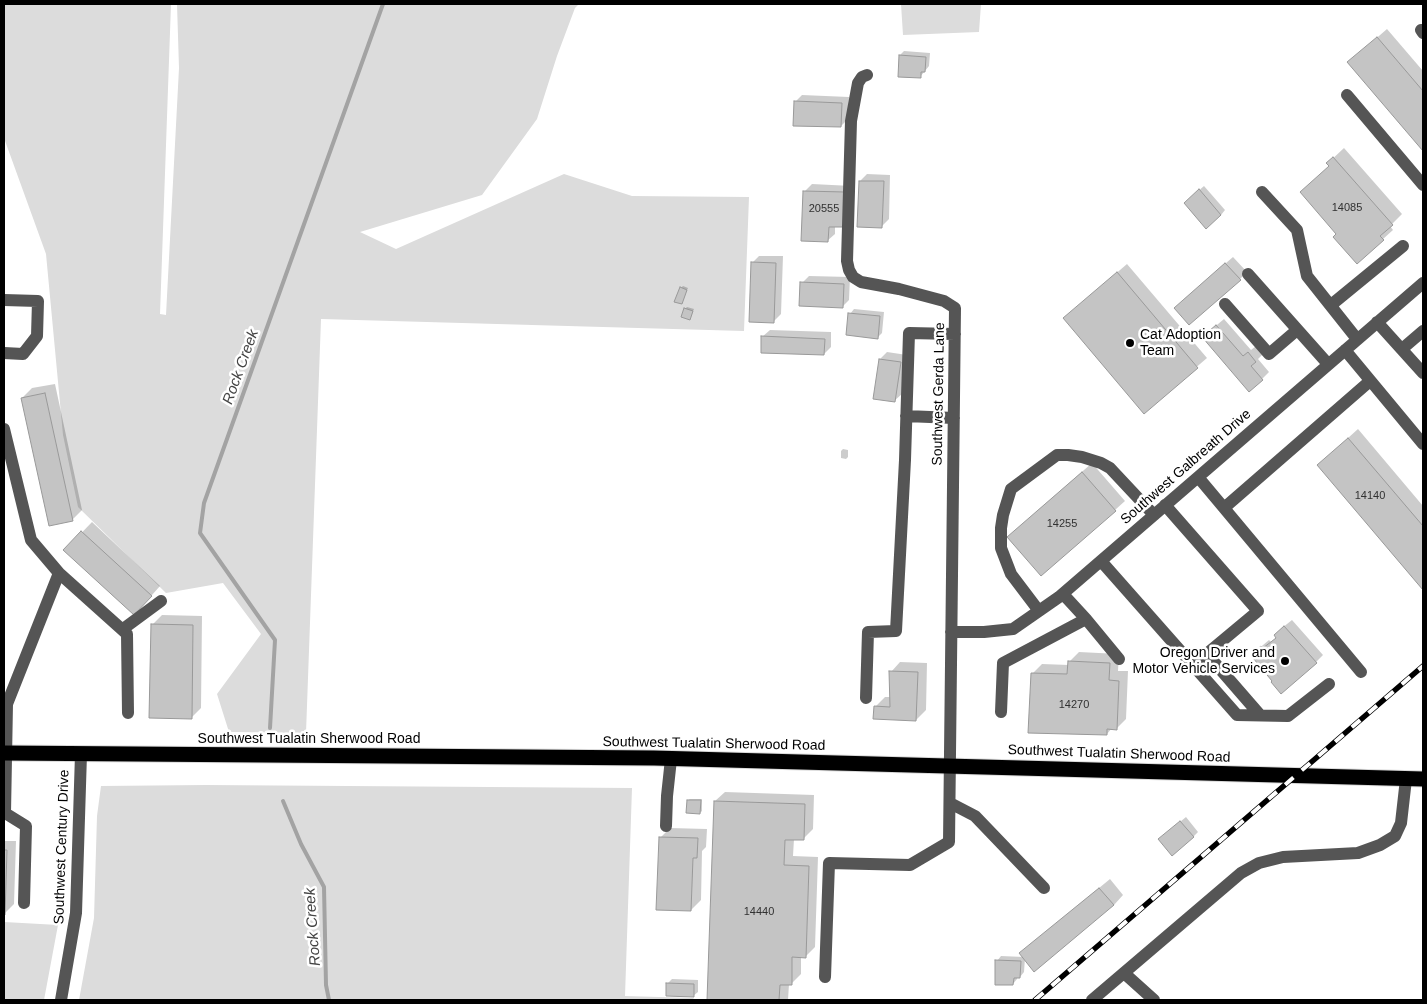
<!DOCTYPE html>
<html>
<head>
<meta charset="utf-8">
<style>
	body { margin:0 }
	#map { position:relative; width:1427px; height:1004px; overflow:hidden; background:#fff; font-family:Arial,sans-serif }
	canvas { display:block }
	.frame { position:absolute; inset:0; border:5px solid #000; pointer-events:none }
</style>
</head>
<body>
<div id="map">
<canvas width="1427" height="1004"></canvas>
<div class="frame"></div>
</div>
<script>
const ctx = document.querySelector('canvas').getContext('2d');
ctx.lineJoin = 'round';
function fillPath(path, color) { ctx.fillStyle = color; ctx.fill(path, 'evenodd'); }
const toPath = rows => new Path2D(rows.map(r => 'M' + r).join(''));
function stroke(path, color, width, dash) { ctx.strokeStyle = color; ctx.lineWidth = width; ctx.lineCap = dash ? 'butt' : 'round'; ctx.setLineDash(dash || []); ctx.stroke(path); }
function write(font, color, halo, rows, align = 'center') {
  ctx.font = font + ' Arial,sans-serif'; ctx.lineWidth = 5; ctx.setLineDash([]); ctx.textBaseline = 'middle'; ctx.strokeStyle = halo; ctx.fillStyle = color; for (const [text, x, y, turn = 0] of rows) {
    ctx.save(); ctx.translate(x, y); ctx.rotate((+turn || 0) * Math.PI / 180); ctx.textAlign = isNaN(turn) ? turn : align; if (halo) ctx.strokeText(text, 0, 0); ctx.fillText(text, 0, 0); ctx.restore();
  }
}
fillPath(toPath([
	[4,4,171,4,160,314,166,315,179,68,177,4,579,4,575,8,557,56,537,119,482,195,360,232,396,249,564,174,632,196,749,197,744,331,321,319,306,733,229,732,217,694,261,634,223,583,166,593,78,507,63,435,46,254,4,138],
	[901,4,981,4,979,32,903,35],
	[206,785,632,788,625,996,693,998,695,1000,79,1000,94,918,97,816,101,786],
	[4,922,58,925,44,1000,4,1000]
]), '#dcdcdc');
fillPath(toPath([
	[1387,29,1423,71,1423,149,1349,62],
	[904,51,930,53,929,66,920,77,900,55],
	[802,95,849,97,848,119,841,126,795,102],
	[1344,148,1402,214,1390,226,1393,230,1383,239,1338,234,1330,166,1328,163],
	[867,174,890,175,889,219,882,226,860,181],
	[812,184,852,186,835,226,835,234,827,241,805,191],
	[1204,186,1225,210,1221,215,1190,198],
	[759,256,783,256,781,314,774,321,752,263],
	[1233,257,1247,272,1240,279,1182,301],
	[1127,264,1207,358,1144,412,1064,318],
	[809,276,850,277,849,300,842,307,802,283],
	[683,286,688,288,681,303,681,288],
	[687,307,694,309,691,316,685,309],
	[854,309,884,312,882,333,878,337,850,314],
	[1224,319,1251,350,1256,346,1263,354,1258,359,1269,372,1262,379,1211,330],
	[770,330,831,332,831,347,824,354,762,337],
	[887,352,907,355,902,394,894,401,880,359],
	[55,384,82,510,72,520,22,398,32,388],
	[1358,429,1423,506,1423,588,1318,465],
	[843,449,848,450,848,457,846,459,841,458,841,451],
	[1092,463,1125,501,1115,510,1018,528],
	[92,522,160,586,144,604,65,550],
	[162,615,202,616,201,708,191,718,152,625],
	[1292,620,1323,655,1316,662,1258,654,1256,651,1269,640,1271,642,1277,637,1282,628],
	[1079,652,1119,654,1118,671,1128,671,1126,719,1117,728,1112,728,1107,734,1032,674,1042,664,1069,665,1069,662],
	[900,662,927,663,926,710,916,720,875,707,885,697,891,697,891,672],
	[725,792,814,795,813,829,803,839,794,839,793,856,818,857,815,947,805,957,801,957,801,974,791,984,789,984,788,1000,708,1000,715,801],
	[690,799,702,799,702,811,700,813,688,800],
	[1186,817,1198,832,1193,837,1164,835],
	[670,828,707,829,706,847,702,851,701,900,691,910,660,838],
	[4,841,16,841,14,904,4,914],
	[1110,879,1123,895,1114,905,1025,958,1024,972,1020,977,1017,977,1017,979,1013,984,997,961,1001,956,1024,957,1031,944],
	[672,979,698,980,698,992,693,996,667,984]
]), '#0003');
stroke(toPath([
	[270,728,275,640,200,533,204,503,383,4],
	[283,801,301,844,324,887,326,985,329,1000]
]), '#a3a3a3', 4);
const building = toPath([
	[1377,37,1423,91,1423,151,1347,62,1377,37],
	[899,55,926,57,925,72,921,72,921,78,898,77,899,55],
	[794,101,842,103,841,127,793,126,794,101],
	[1333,157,1393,225,1380,236,1384,240,1357,264,1333,237,1336,234,1300,192,1329,166,1326,163,1333,157],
	[859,181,884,181,882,228,857,227,859,181],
	[1199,189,1221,215,1206,229,1184,203,1199,189],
	[803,191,845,192,844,227,829,227,828,242,801,241,803,191],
	[751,262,776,263,774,323,749,322,751,262],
	[1225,263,1241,280,1189,325,1174,308,1225,263],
	[1117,272,1198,368,1144,414,1063,318,1117,272],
	[800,282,844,284,843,308,799,306,800,282],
	[680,287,687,290,682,304,674,302,680,287],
	[684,308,693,311,690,320,681,317,684,308],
	[848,313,880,316,878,339,846,335,848,313],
	[1216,325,1243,356,1248,352,1256,362,1251,366,1263,380,1249,392,1202,337,1216,325],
	[761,336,825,339,824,355,761,353,761,336],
	[879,359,901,362,895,402,873,399,879,359],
	[45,393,73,521,49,526,21,398,45,393],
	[1348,438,1423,526,1423,590,1317,465,1348,438],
	[1082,472,1116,511,1041,576,1007,537,1082,472],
	[81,531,152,596,134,615,63,550,81,531],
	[151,624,193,625,192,719,149,718,151,624],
	[1284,626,1317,663,1281,694,1271,682,1272,681,1253,658,1257,654,1255,651,1261,646,1263,648,1276,638,1274,635,1284,626],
	[1068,661,1110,663,1109,680,1119,681,1117,730,1107,729,1107,735,1028,733,1031,673,1067,674,1068,661],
	[889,671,918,672,916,721,873,719,874,706,890,707,889,671],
	[687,800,701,800,700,814,686,813,687,800],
	[714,801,805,804,804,840,785,840,784,865,809,866,806,958,792,957,792,985,780,985,779,1000,707,1000,714,801],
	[1180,821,1194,837,1172,856,1158,839,1180,821],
	[659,837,698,838,697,858,693,858,691,911,656,910,659,837],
	[4,850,7,850,5,915,4,915,4,850],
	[1099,888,1114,905,1034,972,1019,953,1099,888],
	[995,960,1021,961,1020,978,1014,978,1013,985,995,985,995,960],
	[666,983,694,984,694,997,666,996,666,983]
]);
fillPath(building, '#c4c4c4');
stroke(building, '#999', 1);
const highway = toPath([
	[4,753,654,758,1423,779]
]);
stroke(highway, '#dbdbdb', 17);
stroke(toPath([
	[1421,30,1423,33],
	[1347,95,1423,185],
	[1262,192,1297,230,1307,276,1357,339],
	[1248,274,1328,364],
	[4,300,38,301,37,336,23,354,4,353],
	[1225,304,1269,354,1297,330],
	[1331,305,1403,246],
	[1377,322,1423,373],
	[1402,349,1423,331],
	[1345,350,1423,444],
	[906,416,954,418],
	[4,429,31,540,59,573,7,704,5,813,4,813],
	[1198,477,1224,508],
	[1165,505,1258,611,1192,666],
	[1101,561,1237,715,1288,716,1329,684],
	[59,573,127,634,128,713],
	[1039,611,1011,574,1001,548,1001,528,1003,515,1011,489,1057,455,1068,455,1082,457,1101,463,1110,468,1154,515],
	[1086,619,1119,659],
	[123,629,161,601],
	[951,632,984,632,1013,629,1059,597,1423,283],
	[1207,654,1260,715],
	[1361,672,1224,508,1370,381],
	[866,698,868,632,896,631,905,460,909,333,955,334],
	[1001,712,1003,663,1086,619,1063,594],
	[950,803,975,816,1044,888],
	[5,813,26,826,24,903],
	[666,826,667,796,671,759],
	[1124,973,1154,1000],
	[825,977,829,863,910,865,949,842,955,308,944,301,899,289,861,282,853,277,849,270,847,261,851,121,858,83,862,77,867,75],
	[61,1000,76,913,81,754],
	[1092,1000,1241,873,1259,863,1283,857,1358,853,1380,845,1395,836,1401,823,1406,779]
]), '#555', 12);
stroke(highway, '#000', 15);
const rail = toPath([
	[1035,1000,1423,666]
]);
stroke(rail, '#000', 5.5);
stroke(rail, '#fff', 4, [11]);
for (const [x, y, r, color] of [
	[1130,343,5,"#000"],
	[1285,661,5,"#000"]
]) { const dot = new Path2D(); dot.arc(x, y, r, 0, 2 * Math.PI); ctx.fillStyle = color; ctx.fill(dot); stroke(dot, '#fff', 2); }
write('11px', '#313131', null, [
	["14085",1347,208],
	["20555",824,209],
	["14140",1370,496],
	["14255",1062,524],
	["14270",1074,705],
	["14440",759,912]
]);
write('14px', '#000', '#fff', [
	["Cat Adoption",1140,335],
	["Team",1140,351],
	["Oregon Driver and",1275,653,"right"],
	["Motor Vehicle Services",1275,669,"right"]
], 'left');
write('14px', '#000', '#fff', [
	["Southwest Gerda Lane",939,394,-89],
	["Southwest Galbreath Drive",1186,467,-41],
	["Southwest Tualatin Sherwood Road",309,739],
	["Southwest Tualatin Sherwood Road",714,744,1],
	["Southwest Tualatin Sherwood Road",1119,754,2],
	["Southwest Century Drive",62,847,-88]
]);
write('italic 15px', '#444', '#fff', [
	["Rock Creek",241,367,-70],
	["Rock Creek",313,927,-94]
]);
</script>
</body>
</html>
